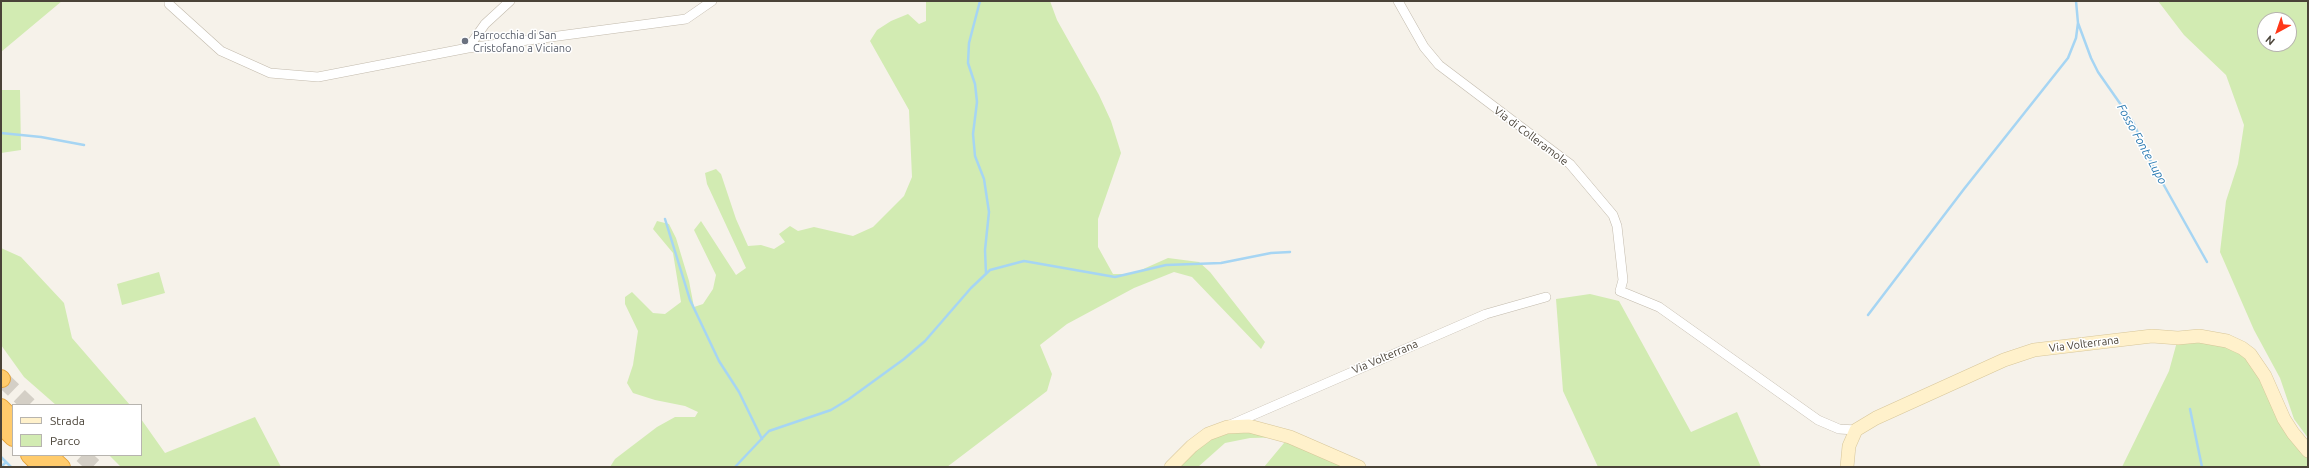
<!DOCTYPE html>
<html>
<head>
<meta charset="utf-8">
<style>
	body { margin:0 }
	#map { position:relative; width:2309px; height:468px; overflow:hidden; background:#f6f2ea; font-family:Ubuntu,sans-serif }
	canvas { display:block }
	.frame { position:absolute; inset:0; border:2px solid #4a4338; pointer-events:none }
	.legend { position:absolute; left:12px; top:404px; width:130px; height:52px; box-sizing:border-box; background:#fff; border:1px solid #b7b4af; margin:0; padding:5px 7px; list-style:none; font-size:12px; color:#4a4338 }
	.legend li { display:flex; align-items:center; gap:8px; height:20px }
	.legend b { width:20px; border:1px solid #b7b4af }
	.north { position:absolute; left:2257px; top:12px; width:40px; height:40px; box-sizing:border-box; background:#fff; border:1px solid #b7b4af; border-radius:50%; rotate:220deg; font-size:11px; font-weight:700; line-height:16px; text-align:center; color:#4a4338 }
	.north::after { content:''; display:block; margin:auto; width:14px; height:18px; background:#ff3718; clip-path:polygon(50% 0,100% 100%,50% 72%,0 100%) }
</style>
</head>
<body>
<div id="map">
<canvas width="2309" height="468"></canvas>
<div class="frame"></div>
<ul class="legend">
<li><b style="height:5px;background:#fff1cb"></b>Strada</li>
<li><b style="height:11px;background:#d2ebb2"></b>Parco</li>
</ul>
<div class="north">N</div>
</div>
<script>
const ctx = document.querySelector('canvas').getContext('2d');
ctx.lineJoin = 'round';
function fillPath(path, color) { ctx.fillStyle = color; ctx.fill(path, 'evenodd'); }
const toPath = rows => new Path2D(rows.map(r => 'M' + r).join(''));
function stroke(path, color, width, dash) { ctx.strokeStyle = color; ctx.lineWidth = width; ctx.lineCap = dash ? 'butt' : 'round'; ctx.setLineDash(dash || []); ctx.stroke(path); }
function write(font, color, halo, rows, align = 'center') {
  ctx.font = font + ' Ubuntu,sans-serif'; ctx.lineWidth = 3; ctx.setLineDash([]); ctx.textBaseline = 'middle'; ctx.strokeStyle = halo; ctx.fillStyle = color; for (const [text, x, y, turn = 0] of rows) {
    ctx.save(); ctx.translate(x, y); ctx.rotate((+turn || 0) * Math.PI / 180); ctx.textAlign = isNaN(turn) ? turn : align; if (halo) ctx.strokeText(text, 0, 0); ctx.fillText(text, 0, 0); ctx.restore();
  }
}
fillPath(toPath([
	[1,1,62,1,1,52],
	[926,1,1050,1,1057,20,1099,95,1111,121,1121,153,1098,219,1098,247,1113,274,1132,274,1168,258,1199,262,1210,272,1265,342,1261,349,1192,277,1174,272,1134,288,1067,324,1040,345,1052,374,1047,391,947,467,610,467,615,459,657,427,675,417,695,417,698,412,685,406,655,400,633,393,627,383,633,365,638,331,625,304,625,297,632,292,653,313,665,314,681,302,673,253,653,229,657,221,669,224,676,238,689,281,694,307,703,304,713,289,716,275,694,230,701,221,736,275,746,268,707,184,705,173,716,169,721,174,736,219,748,246,761,245,774,249,785,242,779,234,790,226,798,231,814,227,853,236,873,227,904,196,912,177,909,110,870,41,877,30,891,21,908,14,919,24,926,21],
	[2158,1,2308,1,2308,438,2294,419,2280,378,2254,330,2220,252,2226,201,2238,164,2244,125,2226,75,2184,35],
	[2265,20,2289,20,2289,44,2265,44],
	[1,90,20,90,21,150,1,153],
	[1,248,21,257,64,303,72,338,130,405,56,405,24,377,1,345],
	[159,272,165,293,122,305,117,284],
	[1590,294,1619,301,1691,432,1737,412,1761,467,1598,467,1563,391,1556,299],
	[2178,338,2242,348,2308,451,2308,467,2122,467,2169,371],
	[255,417,281,467,121,467,109,455,141,455,141,419,165,453],
	[1249,426,1290,437,1359,467,1264,467,1289,437,1250,438,1225,443,1198,467,1171,467,1210,434,1227,427]
]), '#d2ebb2');
stroke(toPath([
	[980,1,969,43,968,63,975,84,977,102,973,134,975,156,984,179,989,212,985,250,986,274],
	[2076,1,2078,23,2091,58,2098,72,2133,122,2152,164,2207,262],
	[1,133,41,137,84,145],
	[665,219,690,300,719,361,739,392,762,439],
	[1868,315,1964,189,2068,58,2076,38,2078,23],
	[2190,409,2202,467],
	[1,457,11,467],
	[1,467,6,462],
	[735,467,769,431,831,410,849,399,904,359,925,341,971,288,990,270,1024,261,1115,277,1166,265,1221,263,1271,253,1290,252]
]), '#a6d5f3', 2.5);
stroke(toPath([
	[2,379,29,405],
	[82,455,95,467]
]), '#d4cfc6', 16, [16, 8]);
const street = toPath([
	[169,1,169,4,221,51,270,73,318,77,468,48,686,19,712,1],
	[1398,1,1424,47,1439,65,1570,164,1613,215,1617,226,1623,280,1620,291,1659,307,1818,420,1839,429,1856,430],
	[468,48,485,24,510,1],
	[1230,425,1486,314,1546,297]
]);
const secondary = toPath([
	[1171,467,1192,446,1208,434,1227,427,1249,426,1290,437,1359,467],
	[1847,467,1849,446,1856,430,1876,418,2004,360,2034,350,2152,336,2178,338,2199,336,2227,341,2242,348,2250,354,2265,376,2284,419,2293,433,2308,451]
]);
const highway = toPath([
	[1,378,2,379],
	[1,407,13,419],
	[1,426,13,438],
	[29,455,41,467],
	[49,455,62,467]
]);
stroke(street, '#c2baac', 10);
stroke(secondary, '#d7c699', 14);
stroke(highway, '#e3a137', 18);
stroke(street, '#fff', 9);
stroke(secondary, '#fff1cb', 13);
stroke(highway, '#ffcb6c', 16);
for (const [x, y, r, color] of [
	[465,41,4,"#6b7280"]
]) { const dot = new Path2D(); dot.arc(x, y, r, 0, 2 * Math.PI); ctx.fillStyle = color; ctx.fill(dot); stroke(dot, '#fff', 1.5); }
write('11px', '#5b616d', '#fff', [
	["Parrocchia di San",473,35],
	["Cristofano a Viciano",473,48]
], 'left');
write('11px', '#4a4338', '#fff', [
	["Via di Colleramole",1531,136,37],
	["Via Volterrana",2084,344,-7],
	["Via Volterrana",1385,357,-23]
]);
write('italic 12px', '#2b7bb2', '#fff', [
	["Fosso Fonte Lupo",2142,144,61]
]);
</script>
</body>
</html>
